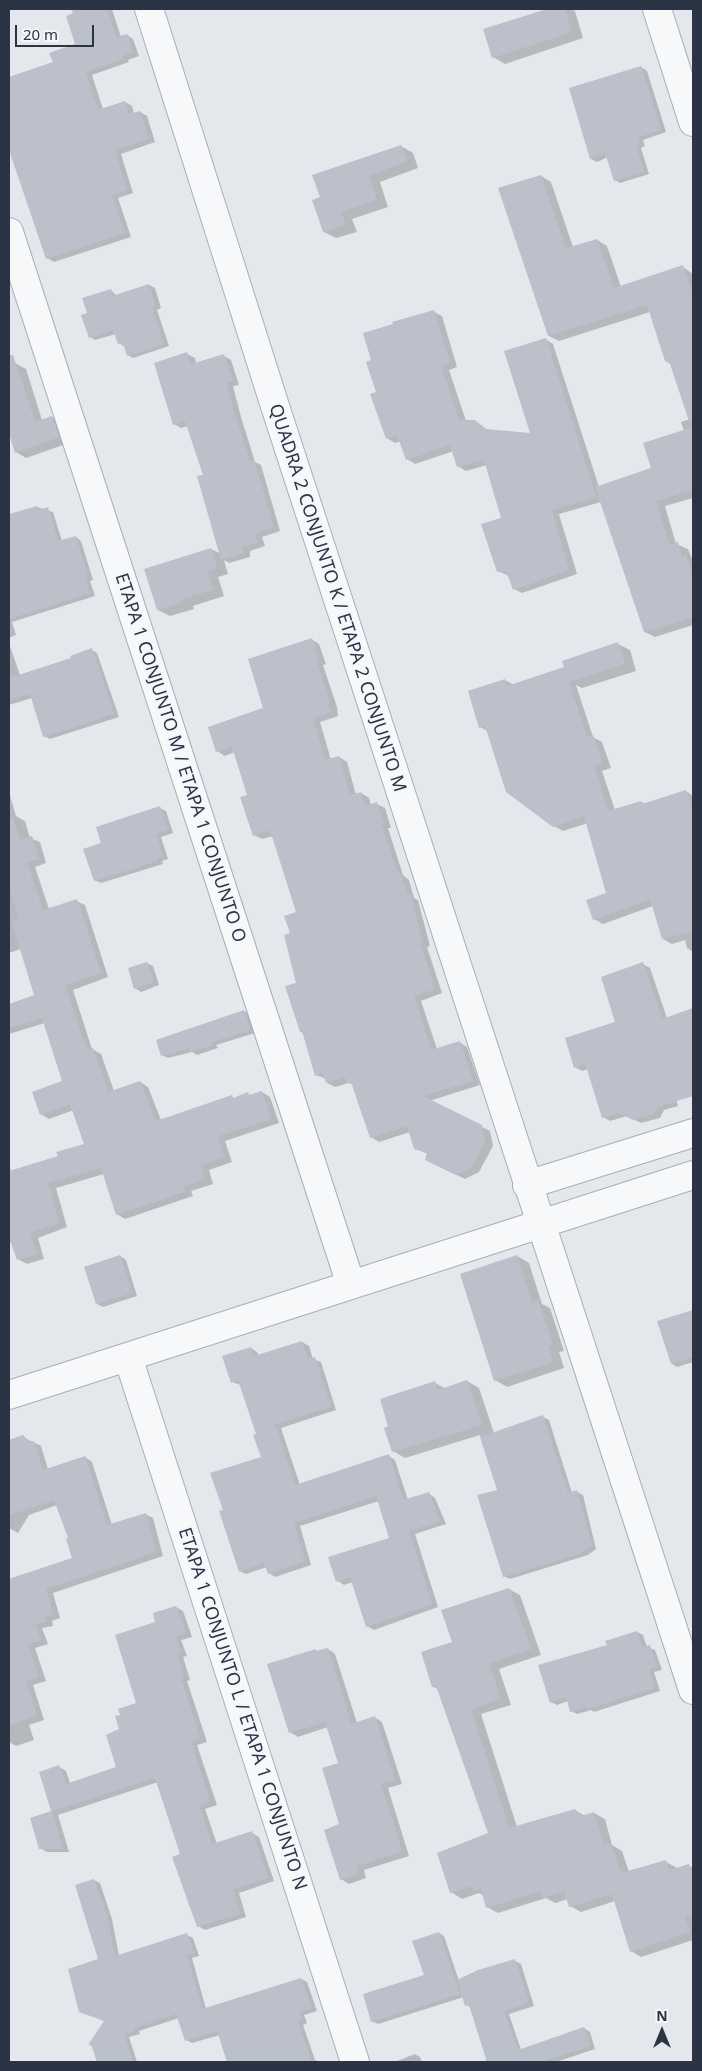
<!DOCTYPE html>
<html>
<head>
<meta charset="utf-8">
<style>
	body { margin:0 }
	#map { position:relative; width:702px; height:2071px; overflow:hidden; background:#e4e7ec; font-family:"Noto Sans",sans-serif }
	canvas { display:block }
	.frame { position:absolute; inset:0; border:10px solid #2b3445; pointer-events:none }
	.north { position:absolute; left:637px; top:2006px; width:50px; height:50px; -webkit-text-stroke:4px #f4f6f9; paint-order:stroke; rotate:0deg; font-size:14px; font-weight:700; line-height:20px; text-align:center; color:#2b3445 }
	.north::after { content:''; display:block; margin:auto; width:18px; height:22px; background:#2b3445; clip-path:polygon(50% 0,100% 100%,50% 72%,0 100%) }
	.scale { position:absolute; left:15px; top:25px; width:79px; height:22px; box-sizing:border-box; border:2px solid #2b3445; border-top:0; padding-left:6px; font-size:15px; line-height:18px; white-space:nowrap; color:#2b3445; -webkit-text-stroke:4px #f4f6f9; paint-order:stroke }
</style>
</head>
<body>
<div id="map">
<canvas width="702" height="2071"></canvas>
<div class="frame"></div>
<div class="north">N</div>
<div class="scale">20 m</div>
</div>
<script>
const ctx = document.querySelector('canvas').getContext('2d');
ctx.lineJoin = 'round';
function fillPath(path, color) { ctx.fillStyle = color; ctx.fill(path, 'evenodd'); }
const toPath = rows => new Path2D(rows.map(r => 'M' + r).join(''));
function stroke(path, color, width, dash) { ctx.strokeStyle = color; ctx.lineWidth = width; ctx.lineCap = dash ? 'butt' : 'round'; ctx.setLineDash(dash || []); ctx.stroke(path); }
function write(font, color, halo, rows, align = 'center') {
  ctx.font = font + ' "Noto Sans",sans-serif'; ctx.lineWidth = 4; ctx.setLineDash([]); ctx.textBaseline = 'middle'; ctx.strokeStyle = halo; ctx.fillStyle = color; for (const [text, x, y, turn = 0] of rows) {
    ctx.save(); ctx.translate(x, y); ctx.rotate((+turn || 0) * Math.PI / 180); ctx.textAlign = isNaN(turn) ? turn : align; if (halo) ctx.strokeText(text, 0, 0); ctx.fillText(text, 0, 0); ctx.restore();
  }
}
fillPath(toPath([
	[73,9,112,9,121,37,127,35,133,39,139,56,128,60,129,62,92,75,103,109,125,102,132,106,134,114,140,112,147,116,155,142,121,154,133,193,118,198,131,237,54,262,47,258,9,143,9,78,54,63,76,45],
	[551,9,570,9,575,11,583,38,505,64,493,57,485,30],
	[641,67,647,71,666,132,643,140,645,146,641,148,649,174,620,183,615,180,608,157,597,162,591,159,570,89],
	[401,146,413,153,418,168,380,182,388,207,352,219,357,232,336,238,324,232,321,198],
	[541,176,551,182,573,247,597,240,607,246,621,287,683,267,693,274,693,498,665,506,676,544,688,549,693,561,693,625,655,637,645,632,601,502,559,514,577,574,522,593,514,589,509,576,498,571,503,519,487,465,466,471,458,466,454,451,415,464,407,459,401,441,395,443,387,438,377,393,434,312,442,316,457,367,449,370,466,421,474,421,488,430,531,434,545,339,553,344,599,487,653,469,684,431,681,422,690,419,672,364,650,312,559,341,549,336,499,189],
	[149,285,155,288,161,308,157,310,169,346,133,358,128,355,125,347,119,343,116,334,95,340,90,337,88,313,111,290,117,296],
	[187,354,195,358,196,364,224,356,231,360,239,385,233,386,241,417,255,462,261,465,280,531,262,537,265,546,250,551,250,557,229,563,224,560,228,574,218,577,224,596,193,606,194,609,170,616,158,610,145,570,211,549,221,554,204,476,188,426,181,428,174,424],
	[11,361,26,369,42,420,52,417,63,423,69,443,26,458,16,452,9,434,9,362],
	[37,507,53,512,62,541,76,537,81,541,93,580,90,581,95,596,12,622,16,635,9,638,9,515],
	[311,639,319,644,326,664,323,665,337,707,338,716,320,722,331,760,339,757,347,762,356,795,361,793,369,798,371,805,377,804,385,808,391,828,388,828,403,875,409,880,414,898,418,900,430,946,427,947,442,993,421,1001,437,1049,459,1042,467,1047,480,1085,429,1101,490,1131,493,1146,479,1172,465,1179,434,1164,428,1154,415,1148,410,1132,379,1142,371,1137,354,1085,349,1083,335,1087,327,1083,326,1079,316,1075,304,1034,301,1032,291,934,297,913,273,836,262,839,254,835,249,796,235,752,225,756,217,751,265,709],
	[9,643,20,675,72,659,92,650,97,653,119,717,50,739,44,736,32,698,9,705],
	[618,644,630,650,636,671,582,688,576,685,593,737,602,742,611,768,602,771,615,810,641,802,646,804,686,791,693,796,693,952,687,948,685,940,672,944,663,939,653,906,603,924,594,919,607,894,588,823,563,831,554,826,488,731,480,727,505,680,514,685,564,668,566,670],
	[9,792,16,816,25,821,30,838,40,842,46,863,35,867,49,909,76,901,85,905,108,977,73,990,92,1049,101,1054,114,1091,140,1082,148,1087,161,1120,232,1097,235,1099,262,1092,270,1097,279,1123,225,1141,232,1162,209,1170,213,1184,191,1191,193,1196,125,1219,117,1214,104,1174,56,1188,67,1227,38,1238,44,1259,27,1264,18,1259,13,1242,9,1243,9,1164,11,1172,59,1157,85,1145,74,1110,49,1119,41,1114,64,1082,45,1023,9,1034,9,1005,36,996,21,949,9,953],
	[160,808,166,811,173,833,161,837,168,859,162,861,163,864,101,883,95,880,103,844],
	[147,963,153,966,159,985,141,992,135,988],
	[643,964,650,968,667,1018,693,1010,693,1090,675,1096,678,1106,664,1110,660,1118,641,1123,627,1116,610,1121,603,1117,588,1069,582,1071,575,1067,566,1038,617,1022],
	[244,1011,249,1014,255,1033,216,1045,218,1048,197,1055,192,1052,168,1058,162,1055],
	[120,1256,126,1260,137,1296,103,1307,97,1304],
	[517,1256,529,1263,542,1304,550,1308,564,1351,559,1352,564,1368,507,1387,495,1380],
	[693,1311,693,1362,677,1367,672,1364,659,1322],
	[302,1342,309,1346,313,1359,321,1362,336,1410,281,1428,300,1485,389,1456,395,1460,408,1500,429,1494,435,1498,446,1524,415,1534,438,1607,374,1630,367,1626,353,1582,344,1585,338,1581,391,1539,379,1501,300,1526,311,1565,275,1577,269,1573,267,1567,246,1574,240,1571,224,1511,262,1457,258,1435,241,1385,232,1382,251,1348,257,1352,259,1356],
	[467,1381,479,1388,494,1433,543,1417,549,1420,572,1493,577,1492,583,1495,596,1549,588,1555,510,1579,504,1576,499,1490,480,1435,405,1458,393,1451,389,1427,435,1383,446,1389],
	[23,1437,41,1446,48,1469,85,1457,92,1462,112,1525,145,1514,153,1518,163,1556,53,1593,60,1618,52,1621,53,1626,42,1628,48,1644,35,1648,46,1681,33,1685,44,1720,29,1725,34,1740,16,1746,9,1742,9,1579,74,1558,69,1539,57,1505,29,1515,18,1533,9,1528,9,1442],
	[509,1589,520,1595,541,1655,499,1669,511,1705,481,1714,517,1827,575,1810,585,1816,594,1813,605,1819,612,1845,622,1851,629,1872,666,1862,677,1868,689,1866,693,1868,693,1940,641,1957,631,1951,615,1901,581,1912,570,1906,568,1899,555,1903,546,1898,498,1913,487,1907,484,1896,479,1893,462,1899,451,1892,489,1834,438,1689,433,1687,453,1643],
	[176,1607,183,1611,192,1637,181,1640,187,1656,183,1657,190,1680,187,1681,207,1742,197,1745,217,1805,205,1809,217,1844,252,1833,259,1837,274,1881,239,1893,246,1917,205,1930,198,1926,182,1855,158,1782,58,1815,69,1852,47,1852,40,1848,31,1819,53,1811,41,1773,59,1767,66,1771,70,1783,117,1768,122,1715,137,1703,157,1622],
	[637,1632,643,1635,647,1647,655,1650,662,1670,654,1672,660,1691,594,1712,591,1710,577,1714,571,1711,568,1701,557,1705,551,1702,608,1646],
	[328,1649,335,1654,357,1723,374,1717,382,1722,402,1784,388,1788,409,1856,364,1870,366,1878,349,1884,341,1879,340,1763,328,1727,298,1737,290,1732,315,1650,319,1652],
	[94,1880,100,1883,112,1919,119,1956,187,1935,193,1938,199,1956,192,1958,206,2009,301,1979,307,1982,317,2011,304,2015,307,2023,303,2025,315,2060,322,2062,229,2062,220,2035,192,2043,186,2040,179,2018,139,2031,140,2034,129,2037,137,2062,98,2062,94,2047,90,2045,106,2021],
	[439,1933,444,1936,459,1981,515,1961,521,1964,534,2006,509,2014,521,2050,584,2028,590,2032,595,2049,556,2062,482,2062,488,2060,471,2007,467,2005,464,1997,378,2024,372,2021,425,1976],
	[415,2054,420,2057,422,2062,394,2062]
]), '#0003');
fillPath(toPath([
	[71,9,107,9,116,37,127,34,133,52,122,56,123,59,86,72,98,110,125,101,129,114,140,111,149,139,115,150,127,190,112,195,125,233,46,259,9,150,9,77,53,62,49,53,75,44,66,16,73,13],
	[547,9,565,9,572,32,492,58,483,29],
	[641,66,661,130,638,137,640,143,636,145,644,172,614,181,605,153,590,159,569,88],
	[401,145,407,161,369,176,377,200,341,212,346,225,323,232,312,200,320,197,312,175],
	[541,175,566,248,597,239,614,288,683,265,693,296,693,420,689,421,670,364,665,361,647,305,548,336,498,188],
	[149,284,156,306,152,307,164,344,127,356,123,343,118,344,113,330,89,338,81,315,87,313,82,298,111,289,112,296],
	[434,310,450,363,441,365,459,420,475,420,486,429,530,433,504,351,546,338,596,497,552,510,569,570,513,590,506,571,497,572,481,524,501,518,484,460,457,467,450,445,406,460,397,435,386,439,370,394,376,392,366,362,371,360,363,333,393,324,392,322],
	[187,352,191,364,224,354,233,381,227,383,234,412,250,461,254,460,274,527,255,533,258,542,243,547,243,553,221,560,197,476,203,475,185,421,173,425,154,363],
	[9,355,13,355,35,422,52,416,59,437,15,453,9,433],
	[693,427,693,490,656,501,669,545,678,542,682,557,686,556,693,578,693,617,644,632,595,487,651,468,643,443],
	[37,506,38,510,48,507,58,541,76,536,88,577,85,578,90,593,9,619,9,514],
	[211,548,217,568,207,571,213,590,182,599,182,602,157,610,144,569],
	[312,638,319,660,316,660,330,703,328,704,331,712,313,718,325,760,339,756,350,795,361,792,365,806,377,802,384,824,381,824,396,869,401,875,408,895,411,894,422,942,420,943,435,989,414,996,431,1050,460,1041,473,1081,423,1096,482,1125,485,1141,471,1168,456,1175,425,1160,427,1153,414,1149,407,1126,370,1138,351,1082,347,1083,345,1077,326,1083,323,1073,315,1076,302,1031,300,1032,285,986,296,983,284,935,290,933,284,916,296,912,270,830,253,836,240,797,247,795,232,747,216,752,208,727,263,708,248,659],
	[618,642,625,664,569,682,562,661],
	[92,648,114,714,43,737,30,694,9,700,9,678,71,658,70,656],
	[564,667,587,737,593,735,602,763,594,766,608,811,641,801,642,804,686,790,693,811,693,931,662,939,650,899,593,920,586,900,606,893,584,816,553,827,506,792,485,726,479,728,468,691,505,679,507,686],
	[160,806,168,830,156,834,163,856,157,858,158,861,94,881,83,849,101,843,96,827],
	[13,818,20,840,32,836,39,859,27,862,43,910,77,899,101,973,65,985,87,1050,93,1048,108,1092,140,1081,156,1121,232,1095,233,1098,248,1092,249,1095,262,1091,271,1119,218,1136,224,1157,201,1165,205,1179,184,1187,185,1192,116,1215,101,1168,48,1183,59,1223,30,1233,37,1254,17,1260,10,1240,9,1240,9,1171,58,1156,56,1152,84,1144,70,1104,40,1115,32,1092,62,1081,42,1018,9,1028,9,1004,34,995,11,920,19,918,9,887,9,819],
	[147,962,154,982,134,989,128,968],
	[643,962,662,1019,693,1008,693,1096,657,1107,653,1114,633,1120,619,1113,602,1118,585,1063,574,1068,565,1038,615,1022,601,977],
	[244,1010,250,1030,212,1042,213,1045,190,1052,189,1048,161,1056,156,1040],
	[120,1255,132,1293,96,1304,84,1267],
	[517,1255,532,1302,538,1300,553,1345,548,1346,553,1362,494,1381,460,1274],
	[693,1310,693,1357,671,1364,657,1321],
	[302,1341,308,1359,315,1357,331,1407,275,1424,295,1485,389,1454,403,1500,429,1492,440,1521,409,1531,432,1604,366,1627,350,1577,336,1582,328,1557,389,1538,376,1496,294,1523,305,1561,268,1574,264,1563,239,1572,219,1511,223,1510,210,1473,261,1457,253,1435,256,1434,238,1380,231,1383,222,1356,251,1347,254,1356],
	[467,1380,482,1425,392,1452,384,1428,388,1426,380,1399,435,1381,438,1390],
	[543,1415,568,1493,577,1490,592,1546,586,1548,582,1553,503,1577,477,1495,497,1490,480,1437],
	[23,1435,30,1442,34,1441,43,1470,85,1456,107,1525,146,1513,156,1552,46,1589,53,1614,45,1617,46,1622,35,1624,41,1640,28,1644,39,1677,26,1681,37,1716,9,1725,9,1579,72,1558,66,1539,68,1538,54,1500,9,1515,9,1440],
	[509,1588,531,1649,489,1663,501,1699,471,1709,509,1828,575,1809,577,1814,580,1813,581,1816,594,1812,604,1845,611,1843,621,1873,666,1860,670,1870,689,1864,693,1878,693,1914,685,1917,690,1932,630,1952,612,1894,569,1907,564,1891,543,1898,541,1891,486,1908,481,1889,473,1891,472,1886,450,1893,437,1853,488,1833,436,1686,432,1687,421,1652,452,1642,441,1610],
	[176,1606,186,1633,175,1637,181,1652,177,1654,184,1677,181,1678,200,1738,191,1741,210,1801,199,1805,212,1844,252,1831,268,1878,233,1889,240,1914,197,1927,172,1857,180,1854,155,1778,52,1811,63,1849,39,1849,30,1818,51,1811,39,1772,59,1765,66,1784,116,1767,106,1735,119,1729,115,1716,120,1715,118,1709,136,1703,115,1635,155,1622,153,1613],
	[637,1631,642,1647,650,1645,657,1667,649,1669,655,1688,587,1709,586,1707,570,1712,566,1697,550,1703,538,1665,607,1645,605,1641],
	[328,1648,351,1724,375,1716,395,1780,381,1784,402,1851,357,1866,359,1874,340,1880,324,1830,339,1824,322,1768,338,1763,325,1722,289,1733,267,1664,316,1649,316,1651],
	[94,1879,107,1915,115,1956,187,1933,194,1953,187,1955,202,2009,301,1978,312,2008,299,2012,302,2020,298,2022,312,2062,227,2062,217,2031,185,2041,176,2014,134,2028,135,2031,124,2034,133,2062,97,2062,91,2044,88,2045,104,2021,79,2012,68,1969,98,1959,75,1885],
	[439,1932,460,1994,371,2022,363,1994,424,1975,412,1941],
	[515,1959,529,2003,504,2011,518,2050,584,2027,590,2046,542,2062,487,2062,469,2005,465,2006,457,1980,478,1970]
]), '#bbc0ca');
const minor = toPath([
	[149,9,274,403,693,1690],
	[657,9,693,122],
	[9,232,351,1285],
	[527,1185,693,1133],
	[128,1357,355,2062],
	[9,1395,693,1175]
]);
stroke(minor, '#a9aeb7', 30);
stroke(minor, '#f7f8fa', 28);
write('18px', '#2b3445', '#f4f6f9', [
	["QUADRA 2 CONJUNTO K / ETAPA 2 CONJUNTO M",337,598,72],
	["ETAPA 1 CONJUNTO M / ETAPA 1 CONJUNTO O",180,758,72],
	["ETAPA 1 CONJUNTO L / ETAPA 1 CONJUNTO N",242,1709,72]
]);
</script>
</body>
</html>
